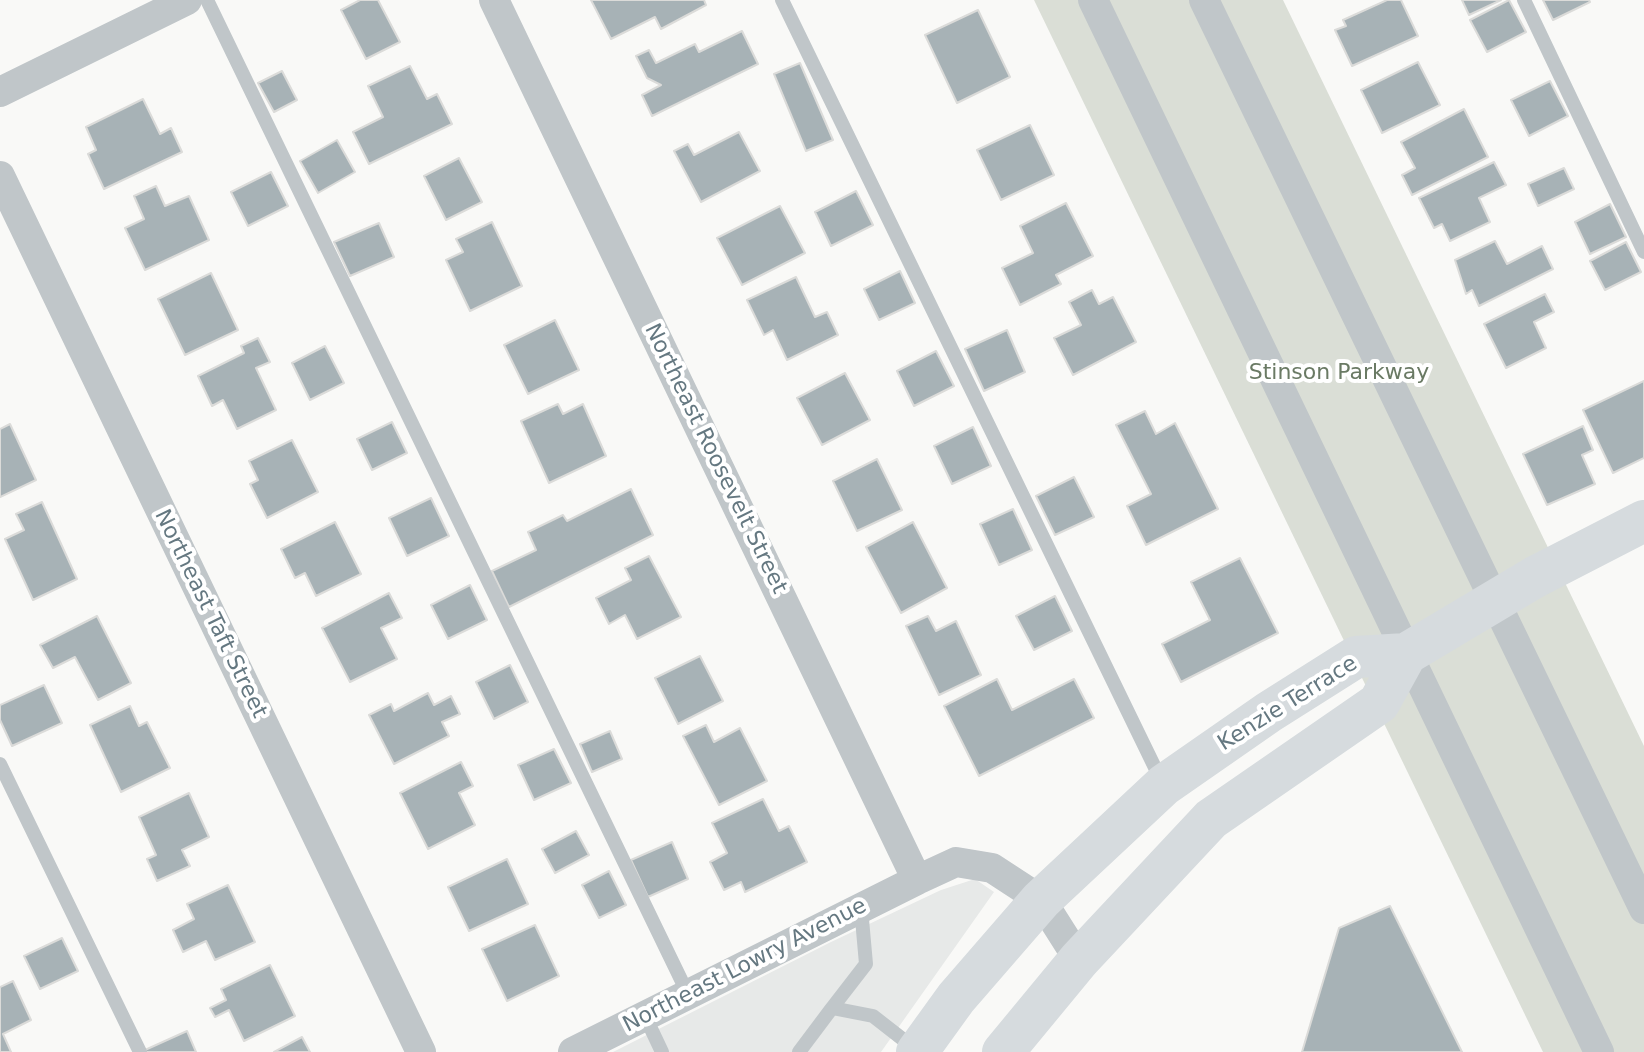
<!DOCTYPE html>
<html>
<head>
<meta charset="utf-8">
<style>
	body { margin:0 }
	canvas { display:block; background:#f9f9f7 }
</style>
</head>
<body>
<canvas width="1644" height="1052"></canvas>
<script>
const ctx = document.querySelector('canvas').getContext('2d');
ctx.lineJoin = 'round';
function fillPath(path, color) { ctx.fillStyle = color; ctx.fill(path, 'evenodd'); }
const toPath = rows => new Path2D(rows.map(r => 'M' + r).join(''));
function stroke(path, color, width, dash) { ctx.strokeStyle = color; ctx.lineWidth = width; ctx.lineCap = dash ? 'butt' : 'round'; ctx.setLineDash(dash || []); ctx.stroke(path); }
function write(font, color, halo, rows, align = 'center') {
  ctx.font = font + ' "DejaVu Sans",sans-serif'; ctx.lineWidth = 8; ctx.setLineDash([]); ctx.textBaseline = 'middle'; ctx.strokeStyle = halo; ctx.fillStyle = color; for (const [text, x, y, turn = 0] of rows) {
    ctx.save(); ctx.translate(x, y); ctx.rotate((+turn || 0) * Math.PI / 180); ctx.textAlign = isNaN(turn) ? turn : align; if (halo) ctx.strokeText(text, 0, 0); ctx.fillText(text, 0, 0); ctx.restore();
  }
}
fillPath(toPath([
	[975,879,994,892,881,1052,613,1052,831,942,941,890]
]), '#e7e9e8');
fillPath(toPath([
	[1034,0,1283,0,1644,746,1644,1052,1543,1052]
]), '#daded6');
const building = toPath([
	[360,0,378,0,400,42,366,59,341,10,360,0],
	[591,0,704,0,706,5,661,29,655,17,611,39,591,0],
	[1387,0,1401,0,1418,36,1352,66,1335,30,1346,26,1343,20,1387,0],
	[1462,0,1501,0,1469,15,1462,0],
	[1509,0,1526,32,1487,52,1470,20,1509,0],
	[1543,0,1589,0,1590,2,1553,20,1543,0],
	[978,10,1010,77,957,103,925,35,978,10],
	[742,31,758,64,652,116,642,95,661,85,647,78,636,56,649,50,656,63,695,44,699,52,742,31],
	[1418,62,1440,105,1382,133,1361,90,1418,62],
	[800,63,833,140,806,151,774,74,800,63],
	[410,66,427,99,437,94,452,124,369,164,353,132,383,117,368,86,410,66],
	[282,71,297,100,274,112,258,83,282,71],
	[1550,81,1568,116,1529,136,1511,100,1550,81],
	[143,99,160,134,171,128,182,152,104,189,88,154,96,150,86,127,143,99],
	[1464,109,1488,157,1412,195,1402,175,1415,168,1401,142,1464,109],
	[1030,125,1054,175,1001,200,977,150,1030,125],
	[739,132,760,171,701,202,674,151,688,144,694,155,739,132],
	[337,140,355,172,318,193,300,161,337,140],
	[459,158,482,202,446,220,424,176,459,158],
	[1494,162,1506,185,1479,198,1490,222,1450,241,1442,224,1434,228,1419,198,1494,162],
	[1564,168,1574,189,1538,206,1528,184,1564,168],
	[271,172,288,206,248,226,231,192,271,172],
	[156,186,165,206,189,196,209,240,145,270,125,228,144,219,134,196,156,186],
	[856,191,873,225,831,246,815,212,856,191],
	[1066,203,1093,256,1056,275,1061,284,1020,305,1002,268,1033,253,1020,226,1066,203],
	[1610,204,1626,237,1590,254,1575,222,1610,204],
	[780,206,805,253,742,285,717,238,780,206],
	[492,222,522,286,470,311,446,260,463,252,456,239,492,222],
	[379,223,394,257,350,276,334,242,379,223],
	[1495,241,1507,264,1542,246,1553,269,1479,306,1472,290,1466,294,1455,260,1495,241],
	[1626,242,1641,272,1605,290,1590,261,1626,242],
	[900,271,915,303,879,320,864,289,900,271],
	[211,273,238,330,185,355,158,299,211,273],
	[796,277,815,317,827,312,838,335,787,360,773,330,764,335,747,300,796,277],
	[1092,290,1099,304,1113,297,1136,342,1073,375,1054,338,1081,325,1069,302,1092,290],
	[1545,294,1554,312,1534,322,1546,348,1506,368,1484,324,1545,294],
	[555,320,579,370,528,394,504,345,555,320],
	[1007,330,1025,372,984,391,965,349,1007,330],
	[258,338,270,362,256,368,276,410,237,429,223,400,212,406,198,376,244,353,241,346,258,338],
	[325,346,344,383,310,400,292,363,325,346],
	[936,351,954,386,914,406,897,371,936,351],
	[845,373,870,420,822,445,797,398,845,373],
	[1644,381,1644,458,1613,473,1583,410,1644,381],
	[558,404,563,414,583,404,606,456,549,483,521,421,558,404],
	[1145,411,1156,434,1175,423,1218,509,1146,545,1127,506,1151,494,1116,425,1145,411],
	[392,422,407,453,372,470,357,439,392,422],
	[10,424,36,480,0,497,0,429,10,424],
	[1583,426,1593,450,1582,455,1595,484,1547,505,1523,454,1583,426],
	[973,427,991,466,952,484,934,446,973,427],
	[292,440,318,492,267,518,250,484,258,480,249,461,292,440],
	[877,459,902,510,857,531,833,481,877,459],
	[1074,477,1094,517,1055,535,1036,496,1074,477],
	[631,489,653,535,509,607,492,571,536,550,528,532,563,515,567,521,631,489],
	[431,498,449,536,407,556,389,518,431,498],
	[42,502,77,579,33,600,5,539,24,530,16,514,42,502],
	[1013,509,1032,550,999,565,980,524,1013,509],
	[335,522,361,574,316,596,305,573,295,578,281,549,335,522],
	[913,522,947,588,901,613,866,547,913,522],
	[649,556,681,617,637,639,625,615,609,624,596,598,631,580,625,568,649,556],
	[1240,558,1278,633,1181,682,1162,644,1210,620,1191,582,1240,558],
	[470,585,487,620,448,639,431,605,470,585],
	[389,593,402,618,381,628,397,659,350,682,322,628,389,593],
	[1055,596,1072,631,1034,650,1016,616,1055,596],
	[97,616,131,683,98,700,75,657,53,668,40,645,97,616],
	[928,616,936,631,956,621,981,675,939,695,906,626,928,616],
	[700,656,723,701,678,724,655,678,700,656],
	[510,665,528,702,494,719,476,682,510,665],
	[997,679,1012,710,1074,679,1094,718,979,776,944,706,997,679],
	[44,685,62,723,12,746,0,720,0,705,44,685],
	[428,693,434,705,451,696,460,714,442,722,449,736,394,764,369,715,391,704,394,711,428,693],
	[130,706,139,726,147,722,170,768,121,792,90,725,130,706],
	[706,725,714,742,740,728,767,781,719,805,683,736,706,725],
	[610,731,622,759,592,772,580,744,610,731],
	[554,749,571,783,534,800,518,765,554,749],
	[461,762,473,786,459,793,475,825,428,849,400,793,461,762],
	[189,793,209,837,182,850,190,866,157,881,147,859,156,855,139,817,189,793],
	[763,799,779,831,789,826,807,862,745,892,741,882,724,890,710,862,727,853,712,823,763,799],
	[576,831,589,855,555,873,542,849,576,831],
	[672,842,688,879,648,897,631,860,672,842],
	[507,859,528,904,469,931,448,887,507,859],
	[609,871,626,905,599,918,582,885,609,871],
	[228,885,255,942,215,960,206,941,183,952,173,930,194,919,187,904,228,885],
	[1390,906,1462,1052,1302,1052,1339,928,1390,906],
	[535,925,559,976,507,1001,482,949,535,925],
	[62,938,78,971,40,989,24,956,62,938],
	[270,965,295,1016,244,1041,229,1010,215,1017,210,1008,226,1000,221,989,270,965],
	[13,981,31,1020,3,1034,11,1052,0,1052,0,987,13,981],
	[187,1031,196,1052,145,1052,145,1050,187,1031],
	[302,1037,310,1052,274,1052,302,1037]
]);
fillPath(building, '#a7b2b6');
stroke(building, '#dbdbd9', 2);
stroke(toPath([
	[207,0,688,994],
	[782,0,1162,782],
	[1524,0,1644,252],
	[0,764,140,1052],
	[832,1008,866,964,861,908],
	[645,1016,662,1052],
	[799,1052,832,1008,873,1016,914,1048]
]), '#c0c6c9', 14);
stroke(toPath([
	[494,0,917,880,956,862,992,868,1041,900,1079,960],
	[1093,0,1599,1052],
	[1204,0,1644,909],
	[0,92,187,0],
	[0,176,421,1052],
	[573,1052,917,880]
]), '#c0c6c9', 30);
stroke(toPath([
	[917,1052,956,998,1041,900,1164,785,1269,712,1356,657,1406,654,1535,577,1644,521],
	[1003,1052,1079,960,1211,819,1379,703,1406,654]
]), '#d6dbde', 42);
write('22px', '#6a7a64', '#fff', [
	["Stinson Parkway",1339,373]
]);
write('22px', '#657881', '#fff', [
	["Northeast Roosevelt Street",715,459,64],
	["Northeast Taft Street",210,614,64],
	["Kenzie Terrace",1288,704,-32],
	["Northeast Lowry Avenue",745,966,-27]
]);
</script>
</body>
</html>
